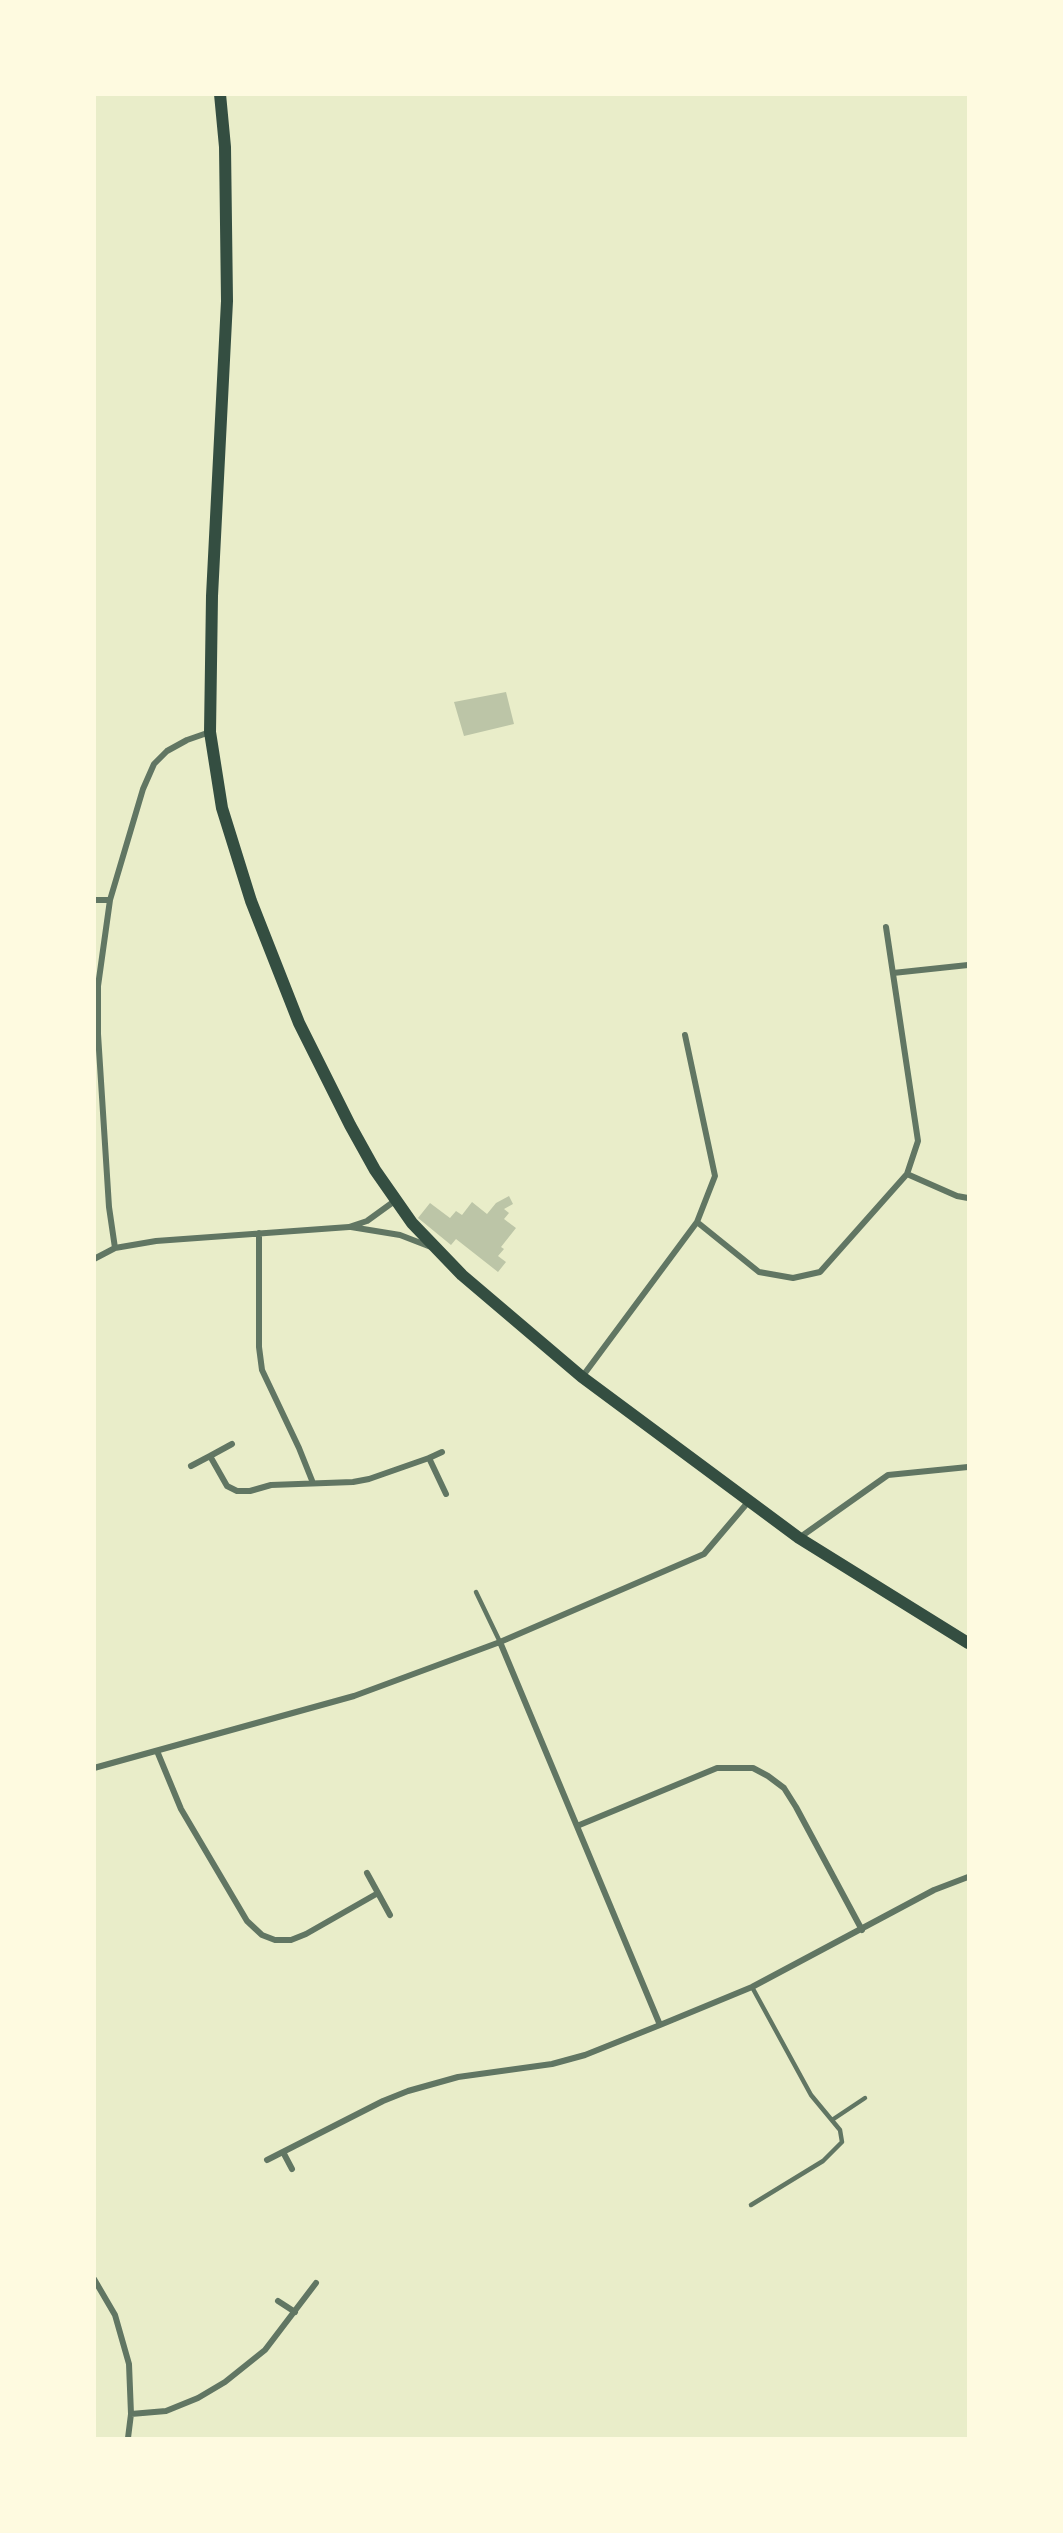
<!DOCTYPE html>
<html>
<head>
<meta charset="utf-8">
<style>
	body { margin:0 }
	#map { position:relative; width:1063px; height:2533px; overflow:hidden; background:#e9edc9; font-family:"Alegreya Sans",sans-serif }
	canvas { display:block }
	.frame { position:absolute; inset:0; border:96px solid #fefae0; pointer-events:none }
</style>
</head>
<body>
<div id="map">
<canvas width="1063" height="2533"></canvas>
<div class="frame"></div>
</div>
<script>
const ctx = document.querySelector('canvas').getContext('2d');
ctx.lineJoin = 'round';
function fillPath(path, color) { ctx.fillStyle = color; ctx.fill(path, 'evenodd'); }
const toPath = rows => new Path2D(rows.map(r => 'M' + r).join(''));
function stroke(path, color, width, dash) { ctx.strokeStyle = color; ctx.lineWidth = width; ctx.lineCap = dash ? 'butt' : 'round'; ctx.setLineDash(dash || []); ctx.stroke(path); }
fillPath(toPath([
	[506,692,514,724,464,736,454,702],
	[509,1196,513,1204,504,1209,509,1213,504,1219,516,1228,501,1247,504,1249,498,1256,506,1262,498,1272,456,1239,451,1245,418,1218,430,1203,450,1218,456,1211,462,1215,472,1202,487,1214,496,1203]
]), '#bcc5a7');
stroke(toPath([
	[476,1592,500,1642],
	[832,2120,865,2098],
	[751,2205,823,2161,842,2142,840,2130,811,2095,752,1987]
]), '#617663', 4.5);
stroke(toPath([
	[94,900,110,900],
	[893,973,968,965],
	[907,1174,957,1196,968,1198],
	[697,1222,759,1272,793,1278,820,1272,907,1174,918,1141,886,927],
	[351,1227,400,1235,431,1247],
	[259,1233,259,1347,262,1370,299,1448,313,1483],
	[115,1248,109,1207,98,1034,98,986,110,900,143,789,154,764,167,751,187,740,210,732],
	[94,1259,115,1248,156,1241,349,1227,367,1221,396,1200],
	[582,1377,697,1222,715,1176,685,1035],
	[232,1444,210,1456,227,1486,237,1491,250,1491,271,1485,353,1482,369,1479,429,1458,446,1494],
	[429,1458,442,1452],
	[191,1466,210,1456],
	[799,1538,888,1475,968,1467],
	[500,1642,660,2025],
	[157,1751,181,1809,247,1921,262,1935,275,1940,291,1940,306,1934,378,1893,367,1873],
	[94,1768,354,1696,500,1642,704,1554,749,1501],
	[577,1826,717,1768,753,1768,768,1776,784,1788,796,1807,862,1930],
	[378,1893,390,1915],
	[283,2152,292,2169],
	[267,2160,383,2101,408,2091,458,2077,552,2064,585,2055,660,2025,752,1987,934,1890,968,1877],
	[94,2279,115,2315,129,2364,131,2414,128,2438],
	[278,2301,295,2312],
	[131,2414,166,2411,198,2398,225,2382,265,2350,316,2283]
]), '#617663', 6);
stroke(toPath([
	[220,94,225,147,227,301,212,596,210,732,222,808,251,901,299,1023,350,1125,375,1170,412,1223,462,1275,582,1377,799,1538,968,1643]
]), '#344e41', 12);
</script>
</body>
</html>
